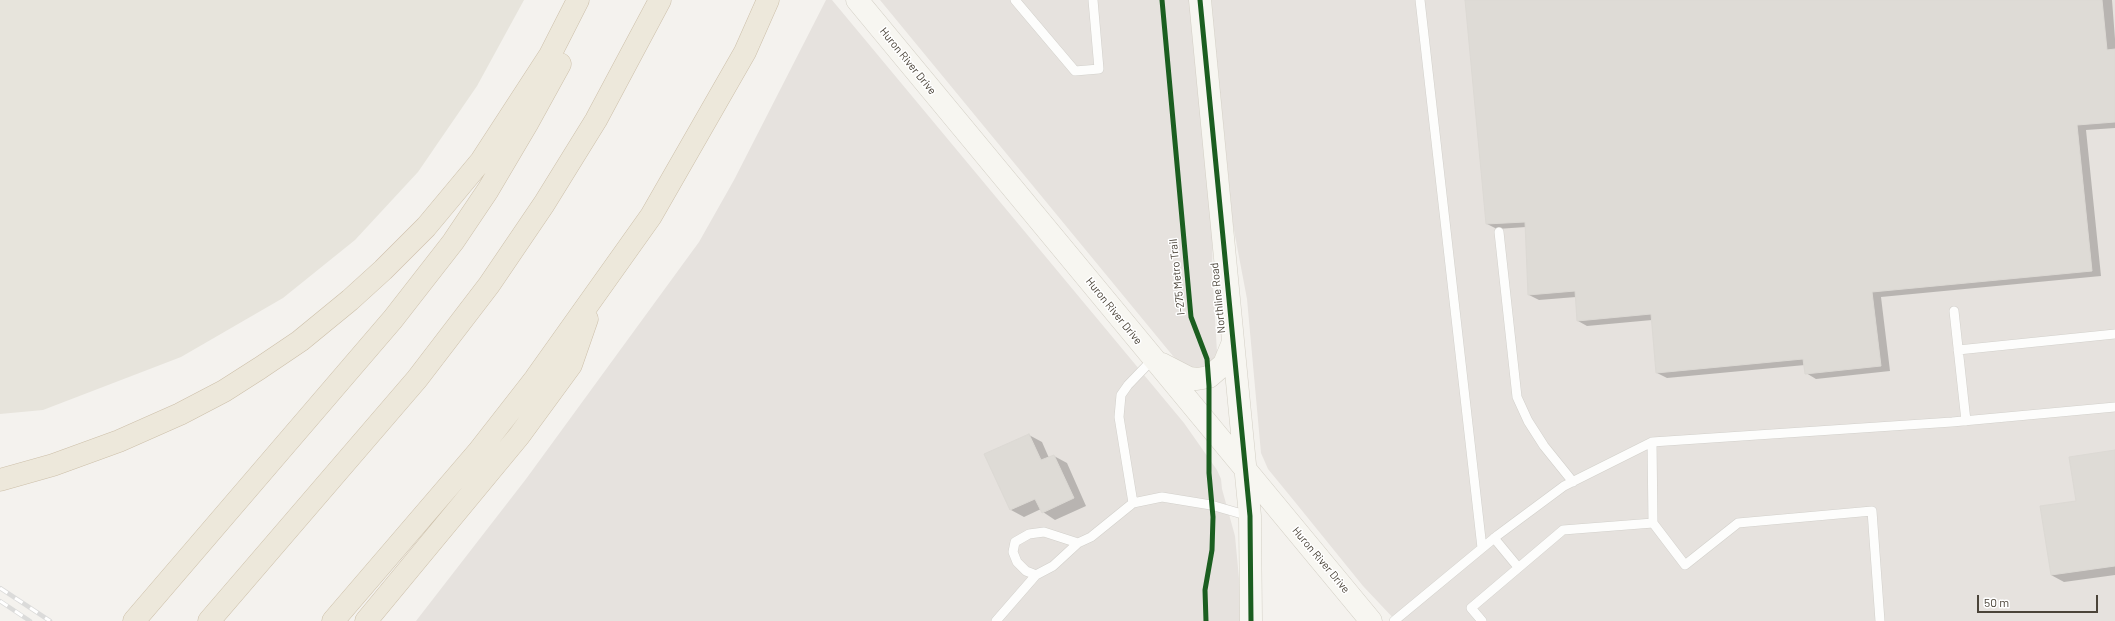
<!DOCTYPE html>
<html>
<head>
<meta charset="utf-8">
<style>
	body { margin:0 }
	#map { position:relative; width:2115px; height:621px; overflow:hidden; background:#f4f2ee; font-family:Barlow,sans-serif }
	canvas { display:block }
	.scale { position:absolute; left:1977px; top:595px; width:121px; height:18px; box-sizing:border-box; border:2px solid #4b4439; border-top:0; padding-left:5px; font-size:12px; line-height:14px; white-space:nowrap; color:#4b4439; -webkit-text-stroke:3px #fff; paint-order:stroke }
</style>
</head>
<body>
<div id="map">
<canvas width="2115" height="621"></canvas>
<div class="scale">50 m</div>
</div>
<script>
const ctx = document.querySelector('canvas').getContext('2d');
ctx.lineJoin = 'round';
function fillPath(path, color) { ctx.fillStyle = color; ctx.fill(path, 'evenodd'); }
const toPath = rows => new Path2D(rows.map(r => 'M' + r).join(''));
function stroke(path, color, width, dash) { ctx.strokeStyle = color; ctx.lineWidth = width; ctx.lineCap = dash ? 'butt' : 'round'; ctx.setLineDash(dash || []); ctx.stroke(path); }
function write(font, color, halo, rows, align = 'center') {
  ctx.font = font + ' Barlow,sans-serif'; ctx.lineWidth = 3; ctx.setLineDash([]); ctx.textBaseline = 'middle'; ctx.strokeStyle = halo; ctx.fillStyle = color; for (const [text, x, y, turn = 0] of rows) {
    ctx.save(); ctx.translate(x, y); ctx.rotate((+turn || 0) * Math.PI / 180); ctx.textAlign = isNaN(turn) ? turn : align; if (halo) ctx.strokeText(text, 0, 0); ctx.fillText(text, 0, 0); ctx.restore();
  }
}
fillPath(toPath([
	[0,0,524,0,477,86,418,172,355,240,283,298,181,357,43,410,0,414]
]), '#e7e4dc');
fillPath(toPath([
	[826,0,832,0,1184,423,1217,470,1221,479,1222,489,1235,536,1243,621,416,621,526,479,699,242,734,180],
	[880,0,1191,0,1213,234,1212,270,1217,352,1215,360,1211,364,1195,369,1182,365,1173,356],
	[1211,0,2115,0,2115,621,1396,621,1363,586,1295,502,1268,469,1261,453,1247,299,1233,225]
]), '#e6e2de');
fillPath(toPath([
	[1466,0,2112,0,2115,39,2115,128,2086,130,2101,276,1881,297,1890,371,1816,379,1806,373,1805,365,1667,378,1657,373,1652,320,1587,326,1578,321,1576,297,1539,300,1529,295,1526,227,1497,229,1487,224],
	[1029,435,1042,442,1049,458,1054,456,1067,463,1086,506,1055,520,1043,512,1041,509,1024,517,1011,510,986,455],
	[2115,451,2115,575,2064,582,2051,575,2077,502]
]), '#0003');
const building = toPath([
	[1465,0,2102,0,2107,50,2115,49,2115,122,2077,125,2092,271,1872,292,1881,366,1805,374,1803,359,1656,373,1651,314,1577,321,1575,291,1528,295,1525,222,1486,224,1465,0],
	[1029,434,1041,460,1054,455,1074,498,1042,513,1035,499,1010,510,984,454,1029,434],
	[2115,450,2115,566,2051,575,2040,506,2076,501,2069,457,2115,450]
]);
fillPath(building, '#dedbd6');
stroke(building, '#dcd9d4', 1);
const lane = toPath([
	[1015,0,1075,71,1099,69,1093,0],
	[1420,0,1482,548],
	[1499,232,1517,397,1528,421,1544,446,1573,482],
	[1954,311,1966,421],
	[1958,350,2115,334],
	[1652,442,1653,523],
	[1133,503,1119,417,1121,395,1128,385,1153,359],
	[1494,538,1518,567],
	[1078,543,1053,566,1036,575,1026,571,1017,562,1013,552,1015,542,1029,534,1044,532,1078,543,1091,537,1133,503,1162,497,1211,505,1249,516],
	[996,621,1036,575],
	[1394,621,1498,535,1564,486,1652,442,1952,422,2115,407],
	[1482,621,1471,608,1563,530,1653,523,1685,565,1738,523,1872,511,1880,621]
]);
const secondary = toPath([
	[857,0,1371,621],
	[1200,0,1250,516,1251,621],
	[1162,364,1189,378,1197,379,1209,377,1224,364,1233,342]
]);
const highway = toPath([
	[0,480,53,465,119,441,180,414,224,391,260,368,300,341,350,300,383,270,426,227,481,161,550,55,578,0],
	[134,621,393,319,453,242,488,190,527,124,560,64],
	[209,621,417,379,489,285,544,204,596,120,660,0],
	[333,621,478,452,535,379,651,216,745,52,768,0],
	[366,621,519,436,571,365,587,319]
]);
stroke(lane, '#d2d0cb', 10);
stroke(secondary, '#d3cfc5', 23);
stroke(highway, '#ccbfa9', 23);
stroke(lane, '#fdfdfc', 9);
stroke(secondary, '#f7f6f1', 22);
stroke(highway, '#ede8db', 22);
const rail = toPath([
	[0,588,50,621],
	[0,601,30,621]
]);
stroke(rail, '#dbdbda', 4.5);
stroke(rail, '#fff', 3, [9]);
stroke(toPath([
	[1162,0,1191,317,1207,359,1209,386,1209,473,1213,517,1212,550,1205,590,1206,621],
	[1200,0,1250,516,1251,621]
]), '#1b5e20', 5);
write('11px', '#4b4439', '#fff', [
	["Huron River Drive",908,61,51],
	["I-275 Metro Trail",1177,277,-96],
	["Northline Road",1218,298,-96],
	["Huron River Drive",1114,311,51],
	["Huron River Drive",1321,560,50]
]);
</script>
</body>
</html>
